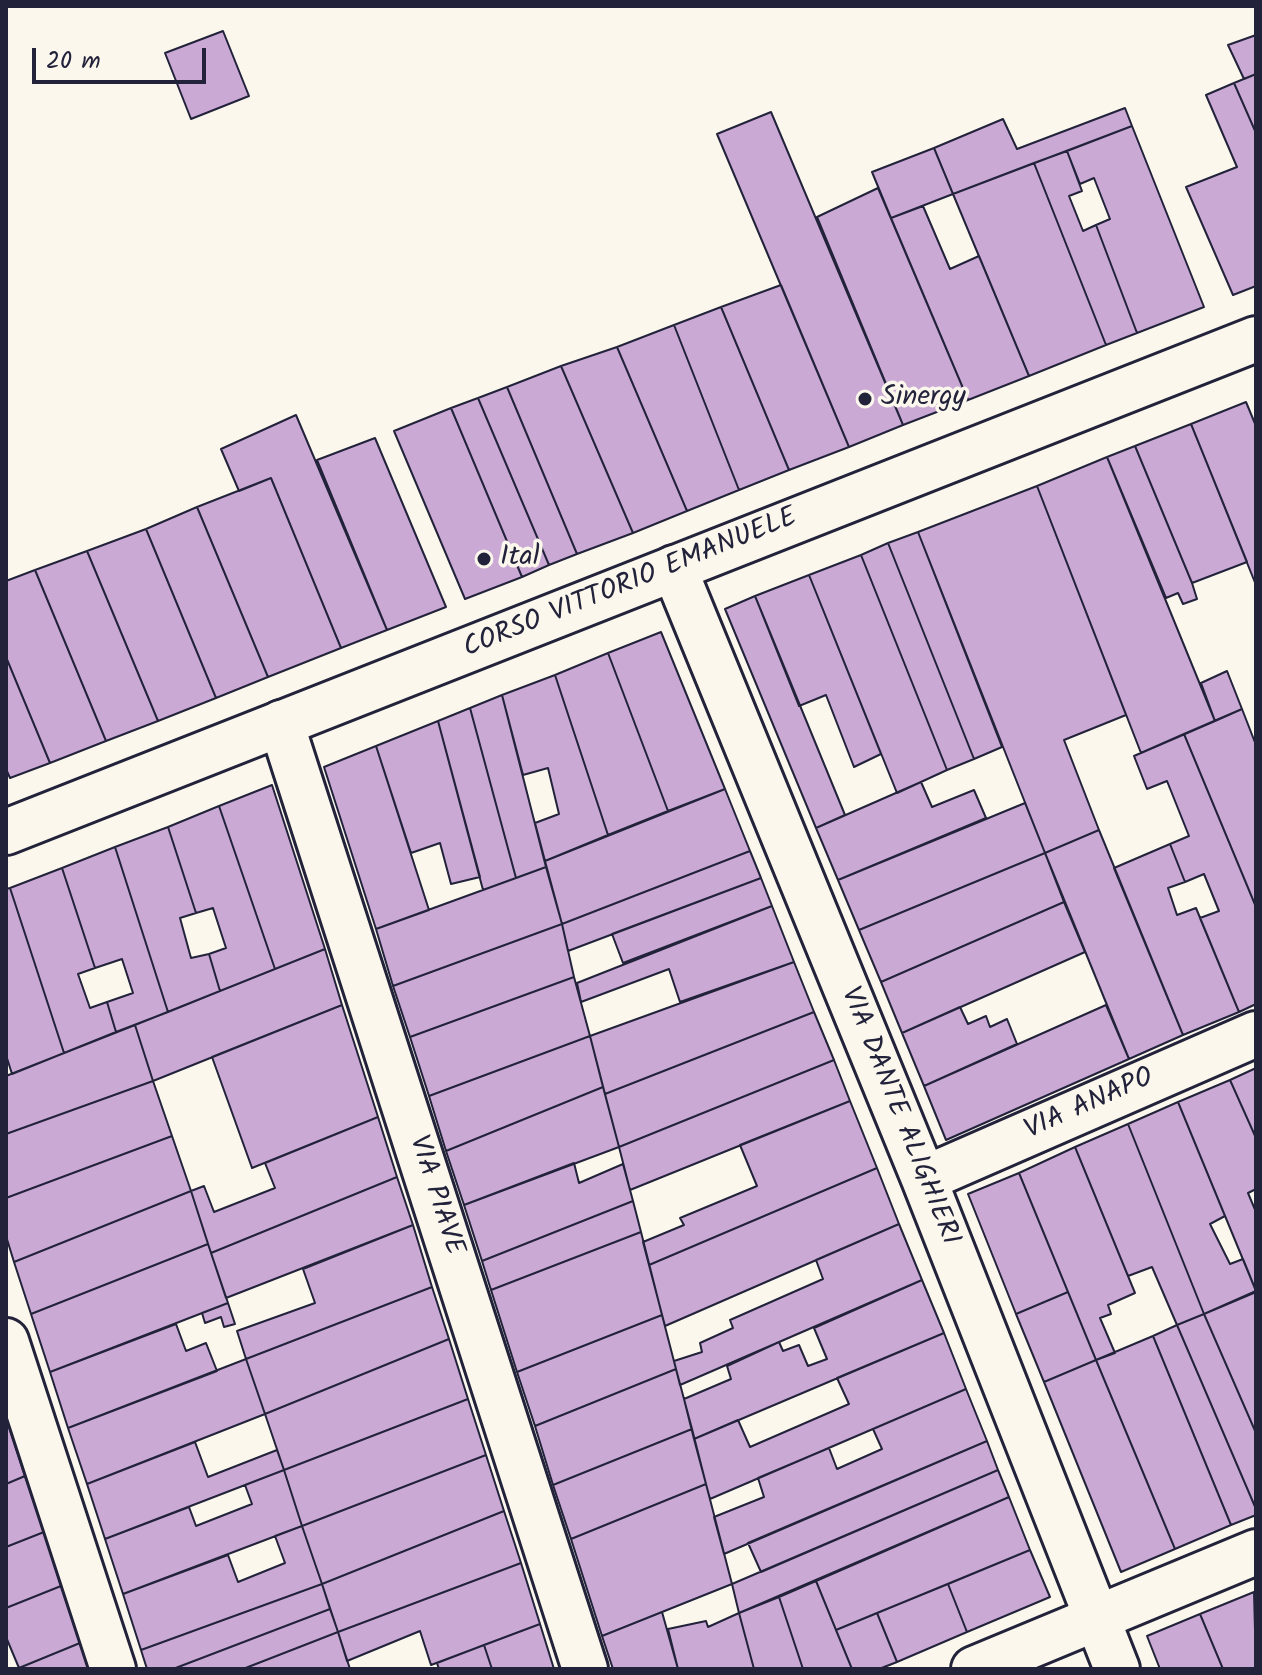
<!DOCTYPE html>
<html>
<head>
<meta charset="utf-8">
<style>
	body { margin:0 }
	#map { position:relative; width:1262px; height:1675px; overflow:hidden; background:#fbf7ec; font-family:Kalam,sans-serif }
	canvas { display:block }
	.frame { position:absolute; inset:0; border:8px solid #22223b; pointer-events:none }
	.scale { position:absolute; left:32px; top:48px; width:174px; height:36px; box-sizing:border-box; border:4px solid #22223b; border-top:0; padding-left:10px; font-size:24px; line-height:28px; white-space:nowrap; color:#22223b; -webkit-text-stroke:6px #fbf7ec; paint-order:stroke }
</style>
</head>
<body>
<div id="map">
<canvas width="1262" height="1675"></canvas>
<div class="frame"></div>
<div class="scale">20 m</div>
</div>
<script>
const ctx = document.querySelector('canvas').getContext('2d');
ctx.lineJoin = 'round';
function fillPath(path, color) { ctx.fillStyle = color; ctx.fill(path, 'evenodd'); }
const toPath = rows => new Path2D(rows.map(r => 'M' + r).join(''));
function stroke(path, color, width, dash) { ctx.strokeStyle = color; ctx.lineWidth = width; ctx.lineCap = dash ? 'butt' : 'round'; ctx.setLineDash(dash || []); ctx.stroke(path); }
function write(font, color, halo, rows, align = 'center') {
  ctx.font = font + ' Kalam,sans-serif'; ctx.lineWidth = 7; ctx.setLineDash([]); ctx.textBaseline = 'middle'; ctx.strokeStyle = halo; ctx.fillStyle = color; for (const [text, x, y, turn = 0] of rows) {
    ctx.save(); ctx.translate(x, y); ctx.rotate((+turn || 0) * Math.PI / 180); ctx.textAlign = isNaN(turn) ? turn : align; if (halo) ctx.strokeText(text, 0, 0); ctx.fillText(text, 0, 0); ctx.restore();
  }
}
const building = toPath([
	[223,31,249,96,191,119,165,53,223,31],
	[1256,35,1256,74,1244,79,1228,45,1256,35],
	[1256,74,1256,133,1234,83,1256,74],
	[1234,83,1256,133,1256,286,1233,295,1186,187,1237,167,1206,95,1234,83],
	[1125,108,1132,126,953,194,934,148,1003,119,1017,149,1125,108],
	[771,112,903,425,849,447,717,134,771,112],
	[1132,126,1204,307,1137,333,1096,225,1110,219,1094,178,1080,184,1067,151,1132,126],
	[934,148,953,194,891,218,872,172,934,148],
	[1067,151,1082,191,1069,196,1083,231,1096,225,1137,333,1106,345,1034,163,1067,151],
	[1034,163,1106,345,1029,376,953,194,1034,163],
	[878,188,968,400,903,425,817,217,878,188],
	[923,206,950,269,979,256,1029,376,968,400,891,218,923,206],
	[781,285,849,447,789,470,721,307,781,285],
	[721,307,789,470,739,490,674,325,721,307],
	[674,325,739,490,687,511,617,347,674,325],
	[617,347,687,511,633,533,561,366,617,347],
	[561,366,633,533,577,554,507,387,561,366],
	[507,387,577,554,549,565,478,398,507,387],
	[478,398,549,565,522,577,451,408,478,398],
	[1246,402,1256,426,1256,585,1191,424,1246,402],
	[451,408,522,577,465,599,394,431,451,408],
	[296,415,387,630,341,648,271,478,239,491,221,449,296,415],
	[1191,424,1247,562,1192,583,1135,446,1191,424],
	[375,438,446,607,387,630,317,460,375,438],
	[1135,446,1192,583,1197,599,1183,604,1178,593,1166,598,1107,457,1135,446],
	[1107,457,1215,721,1141,753,1037,486,1107,457],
	[271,478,341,648,268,677,197,507,271,478],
	[1037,486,1126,715,1064,740,1099,830,1045,853,918,532,1037,486],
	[197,507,268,677,216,698,146,529,197,507],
	[146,529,216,698,158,721,87,551,146,529],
	[918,532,1002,747,974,759,888,543,918,532],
	[888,543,974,759,947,770,861,555,888,543],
	[87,551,158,721,106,741,35,570,87,551],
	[861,555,947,770,897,793,809,575,861,555],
	[35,570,106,741,50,763,6,657,6,581,35,570],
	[809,575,881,754,854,767,826,695,799,706,755,596,809,575],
	[755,596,845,815,816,828,725,609,755,596],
	[661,632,725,789,668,811,608,653,661,632],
	[608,653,668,811,608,835,555,675,608,653],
	[6,657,50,763,10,778,6,769,6,657],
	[1227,671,1242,709,1215,721,1201,683,1227,671],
	[555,675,608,835,545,861,535,823,559,814,548,768,523,775,502,695,555,675],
	[502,695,546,867,516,878,470,708,502,695],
	[470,708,516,878,483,890,438,721,470,708],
	[1242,709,1256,745,1256,907,1184,734,1242,709],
	[438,721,480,877,451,884,440,843,411,853,376,746,438,721],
	[1184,734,1256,907,1256,1004,1239,1012,1200,918,1219,911,1204,874,1185,882,1170,844,1189,836,1167,781,1147,789,1134,756,1184,734],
	[376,746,429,910,376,929,324,767,376,746],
	[921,782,932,807,974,790,986,818,838,880,816,828,921,782],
	[272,785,325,949,275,969,219,806,272,785],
	[725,789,750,851,562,924,545,861,725,789],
	[1025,803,1045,853,859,930,838,880,1025,803],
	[219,806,275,969,220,991,209,954,226,948,213,908,196,913,168,827,219,806],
	[168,827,196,913,180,918,191,958,209,954,220,991,168,1012,115,847,168,827],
	[1099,830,1183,1035,1129,1059,1045,853,1099,830],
	[1170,844,1185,882,1168,888,1177,915,1196,908,1239,1012,1183,1035,1114,868,1170,844],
	[115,847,168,1012,116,1032,107,1002,133,993,122,959,95,968,62,868,115,847],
	[750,851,761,878,568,951,562,924,750,851],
	[1045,853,1064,902,881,982,859,930,1045,853],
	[546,867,562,924,393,986,376,929,546,867],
	[62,868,95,968,78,974,90,1008,107,1002,116,1032,64,1053,10,888,62,868],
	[761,878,772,906,623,963,612,934,761,878],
	[10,888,64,1053,12,1074,6,1055,6,889,10,888],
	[1064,902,1085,952,902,1033,881,982,1064,902],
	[772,906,794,962,680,1002,669,969,581,1002,577,983,772,906],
	[562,924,574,977,410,1037,393,986,562,924],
	[325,949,342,1005,153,1081,135,1025,325,949],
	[794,962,814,1012,605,1094,590,1036,794,962],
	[574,977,590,1036,429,1096,410,1037,574,977],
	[342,1005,378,1117,252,1168,212,1057,342,1005],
	[1106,1005,1129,1059,946,1140,924,1086,1106,1005],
	[960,1007,968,1024,986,1016,990,1027,1007,1019,1017,1044,924,1086,902,1033,960,1007],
	[814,1012,834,1060,619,1147,605,1094,814,1012],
	[135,1025,153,1081,6,1134,6,1076,135,1025],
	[590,1036,603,1087,446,1151,429,1096,590,1036],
	[834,1060,850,1101,630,1190,619,1147,834,1060],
	[1256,1068,1256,1138,1230,1080,1256,1068],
	[1230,1080,1256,1138,1256,1189,1248,1193,1256,1212,1256,1291,1178,1102,1230,1080],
	[153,1081,172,1136,6,1198,6,1134,153,1081],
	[603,1087,619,1147,464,1205,446,1151,603,1087],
	[850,1101,877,1168,649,1265,643,1242,684,1225,680,1218,757,1186,740,1145,850,1101],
	[1178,1102,1225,1216,1210,1224,1230,1264,1243,1259,1256,1291,1204,1314,1128,1124,1178,1102],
	[378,1117,397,1177,211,1253,191,1191,204,1186,214,1212,275,1188,265,1163,378,1117],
	[1128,1124,1204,1314,1177,1325,1152,1267,1128,1276,1075,1147,1128,1124],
	[172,1136,191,1191,14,1262,6,1236,6,1198,172,1136],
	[1075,1147,1135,1293,1108,1305,1111,1314,1100,1318,1115,1353,1096,1360,1019,1173,1075,1147],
	[574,1163,579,1183,623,1164,633,1201,482,1261,464,1205,574,1163],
	[877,1168,899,1224,665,1326,649,1265,877,1168],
	[1019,1173,1068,1292,1016,1314,968,1194,1019,1173],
	[397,1177,413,1225,226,1298,211,1253,397,1177],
	[191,1191,208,1244,31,1314,14,1262,191,1191],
	[633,1201,641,1232,491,1290,482,1261,633,1201],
	[899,1224,922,1280,680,1385,674,1361,702,1352,700,1343,733,1328,730,1320,823,1279,816,1260,899,1224],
	[413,1225,432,1287,246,1359,237,1331,315,1303,303,1269,413,1225],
	[641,1232,662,1315,517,1372,491,1290,641,1232],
	[208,1244,228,1303,50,1372,31,1314,208,1244],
	[922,1280,944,1333,694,1439,684,1399,731,1379,727,1366,779,1342,783,1351,799,1345,808,1366,827,1359,814,1328,922,1280],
	[432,1287,449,1339,265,1414,246,1359,432,1287],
	[1068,1292,1096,1360,1044,1382,1016,1314,1068,1292],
	[1256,1292,1256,1433,1204,1314,1256,1292],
	[228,1303,235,1324,224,1327,221,1317,205,1323,202,1313,228,1303],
	[1204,1314,1256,1433,1256,1509,1177,1325,1204,1314],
	[662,1315,676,1369,535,1426,517,1372,662,1315],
	[176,1324,186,1351,206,1343,217,1371,68,1428,50,1372,176,1324],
	[1177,1325,1256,1509,1256,1515,1231,1525,1153,1336,1177,1325],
	[944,1333,966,1389,710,1499,694,1439,738,1420,750,1447,849,1404,837,1378,944,1333],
	[1153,1336,1231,1525,1175,1549,1096,1360,1153,1336],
	[449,1339,468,1399,284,1470,265,1414,449,1339],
	[246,1359,265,1414,87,1484,68,1428,246,1359],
	[1096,1360,1175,1549,1121,1572,1044,1382,1096,1360],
	[676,1369,692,1429,553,1485,535,1426,676,1369],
	[966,1389,987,1441,724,1554,714,1517,764,1497,758,1478,829,1448,837,1469,882,1449,873,1429,966,1389],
	[468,1399,486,1455,302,1526,284,1470,468,1399],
	[6,1418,25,1476,6,1484,6,1418],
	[692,1429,706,1484,571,1539,553,1485,692,1429],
	[987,1441,998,1470,761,1572,748,1543,987,1441],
	[195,1442,208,1477,277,1450,284,1470,105,1539,87,1484,195,1442],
	[486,1455,504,1511,322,1584,302,1526,486,1455],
	[284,1470,302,1526,123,1594,105,1539,189,1507,196,1526,252,1504,245,1485,284,1470],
	[998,1470,1009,1497,739,1613,732,1584,998,1470],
	[25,1476,44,1532,6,1547,6,1484,25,1476],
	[706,1484,732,1584,602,1636,571,1539,706,1484],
	[1009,1497,1030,1550,836,1630,816,1581,1009,1497],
	[504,1511,521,1563,338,1632,322,1584,504,1511],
	[302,1526,322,1584,141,1650,123,1594,228,1555,238,1582,285,1563,275,1536,302,1526],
	[44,1532,61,1586,6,1608,6,1547,44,1532],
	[1030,1550,1050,1597,967,1632,948,1584,1030,1550],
	[521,1563,540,1624,431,1665,420,1631,347,1661,338,1632,521,1563],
	[816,1581,836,1630,852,1669,803,1669,779,1597,816,1581],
	[322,1584,330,1609,173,1669,147,1669,141,1650,322,1584],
	[948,1584,967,1632,897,1662,877,1613,948,1584],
	[61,1586,80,1643,19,1668,6,1637,6,1608,61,1586],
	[1254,1592,1256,1669,1223,1669,1200,1614,1254,1592],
	[779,1597,803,1669,754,1669,739,1613,779,1597],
	[330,1609,338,1632,243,1669,173,1669,330,1609],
	[662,1612,678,1669,613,1669,602,1636,662,1612],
	[739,1613,754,1669,678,1669,668,1629,706,1621,708,1627,739,1613],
	[877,1613,897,1662,879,1669,852,1669,836,1630,877,1613],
	[1200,1614,1223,1669,1160,1669,1147,1636,1200,1614],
	[540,1624,554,1669,492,1669,484,1645,540,1624],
	[338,1632,350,1669,243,1669,338,1632],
	[80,1643,89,1669,15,1669,19,1668,80,1643],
	[484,1645,492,1669,439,1669,437,1663,484,1645]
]);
fillPath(building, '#caaad5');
stroke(building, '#22223b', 2);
const minor = toPath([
	[674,568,924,1179,1117,1669],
	[281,723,585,1669],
	[924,1179,1256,1034],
	[6,1341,113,1669]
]);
const secondary = toPath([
	[6,832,1256,339],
	[974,1669,1256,1552]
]);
stroke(minor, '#22223b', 50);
stroke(secondary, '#22223b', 50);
stroke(minor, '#fbf7ec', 44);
stroke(secondary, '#fbf7ec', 44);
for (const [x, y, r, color] of [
	[865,399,8,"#22223b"],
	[484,559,8,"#22223b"]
]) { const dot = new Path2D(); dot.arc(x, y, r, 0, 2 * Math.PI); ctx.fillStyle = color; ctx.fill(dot); stroke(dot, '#fbf7ec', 3); }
write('28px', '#22223b', '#fbf7ec', [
	["Sinergy",881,399],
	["Ital",500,559]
], 'left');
write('28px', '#22223b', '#fbf7ec', [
	["CORSO VITTORIO EMANUELE",631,585,-22],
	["VIA ANAPO",1090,1106,-24],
	["VIA DANTE ALIGHIERI",898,1117,68],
	["VIA PIAVE",434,1196,72]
]);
</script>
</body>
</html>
